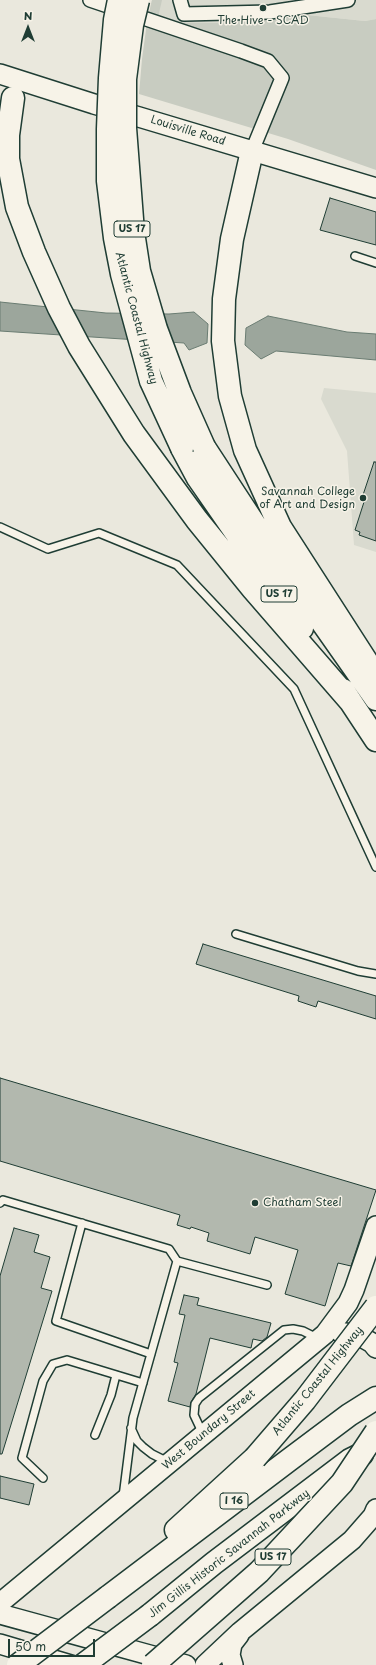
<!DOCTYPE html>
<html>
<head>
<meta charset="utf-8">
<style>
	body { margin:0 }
	#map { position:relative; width:376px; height:1665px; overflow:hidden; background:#eae8dd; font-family:"Playpen Sans",sans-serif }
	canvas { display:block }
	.north { position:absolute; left:8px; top:8px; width:40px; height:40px; -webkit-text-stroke:3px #f7f3e8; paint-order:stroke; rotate:0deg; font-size:11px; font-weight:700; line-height:16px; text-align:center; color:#1f3d34 }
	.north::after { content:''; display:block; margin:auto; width:14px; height:18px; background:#1f3d34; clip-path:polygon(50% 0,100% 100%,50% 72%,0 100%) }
	.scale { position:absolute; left:8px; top:1639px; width:87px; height:18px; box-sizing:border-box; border:2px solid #1f3d34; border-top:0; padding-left:5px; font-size:12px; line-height:14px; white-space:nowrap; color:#1f3d34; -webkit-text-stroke:3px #f7f3e8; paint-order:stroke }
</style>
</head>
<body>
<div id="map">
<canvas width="376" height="1665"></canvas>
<div class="north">N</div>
<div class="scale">50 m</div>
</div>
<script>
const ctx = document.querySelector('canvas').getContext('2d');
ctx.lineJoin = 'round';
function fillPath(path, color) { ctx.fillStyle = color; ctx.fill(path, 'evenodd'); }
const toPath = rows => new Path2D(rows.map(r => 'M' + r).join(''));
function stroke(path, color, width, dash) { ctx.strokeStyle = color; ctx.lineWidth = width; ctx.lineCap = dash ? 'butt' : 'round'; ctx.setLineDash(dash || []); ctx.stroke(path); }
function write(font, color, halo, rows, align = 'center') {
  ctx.font = font + ' "Playpen Sans",sans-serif'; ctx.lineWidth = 3; ctx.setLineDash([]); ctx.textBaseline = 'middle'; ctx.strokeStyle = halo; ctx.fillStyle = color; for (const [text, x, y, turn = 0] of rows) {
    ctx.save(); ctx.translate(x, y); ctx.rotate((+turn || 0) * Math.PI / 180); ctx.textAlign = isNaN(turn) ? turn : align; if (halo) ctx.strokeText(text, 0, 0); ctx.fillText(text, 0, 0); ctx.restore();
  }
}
fillPath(toPath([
	[152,0,376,0,376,19,365,21,307,15,219,23,147,22],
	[324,388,376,393,376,552,354,545,347,451,321,399]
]), '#d9dacf');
fillPath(toPath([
	[152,0,162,0,157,22,219,23,307,15,365,21,376,19,376,170,288,139,139,94,142,59,147,22]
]), '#c8ccc1');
const water = toPath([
	[0,302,106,313,169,314,194,312,208,324,207,343,189,350,184,343,0,331,0,302],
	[268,316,347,332,376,334,376,360,276,351,261,359,245,345,246,328,268,316]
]);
fillPath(water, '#9ca69c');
stroke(water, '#6a7c72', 1);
const building = toPath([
	[330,198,376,212,376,245,320,230,330,198],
	[374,462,376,462,376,541,359,535,360,532,355,530,364,502,361,501,374,462],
	[203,944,376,996,376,1019,318,1001,316,1007,298,1001,299,996,196,964,203,944],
	[0,1078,376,1190,351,1266,338,1263,325,1306,285,1294,298,1250,255,1237,250,1254,207,1241,209,1233,191,1227,190,1229,177,1225,180,1215,0,1161,0,1078],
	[14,1228,39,1235,34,1252,50,1257,41,1288,52,1291,2,1454,0,1454,0,1276,14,1228],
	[184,1295,199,1298,197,1305,271,1323,267,1337,262,1341,253,1339,251,1348,210,1338,196,1394,191,1402,190,1407,168,1401,178,1363,174,1362,185,1315,179,1314,184,1295],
	[0,1476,34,1484,29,1505,0,1498,0,1476]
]);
fillPath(building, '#b2b8ae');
stroke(building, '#1f3d34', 1);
const service = toPath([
	[355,256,376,263],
	[0,527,48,549,99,533,177,565,294,689,376,867],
	[236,934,358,971,376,974],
	[0,1203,3,1200,169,1249,177,1261,133,1418,123,1497],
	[82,1223,56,1321,151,1354],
	[177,1261,267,1285],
	[131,1428,137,1441,143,1447,152,1454,168,1462],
	[203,1434,194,1415,195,1404,199,1398,284,1330,293,1329,303,1331,317,1338],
	[95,1435,111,1395,116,1375],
	[43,1478,22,1458,43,1381,53,1364,67,1360,143,1383]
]);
const minor = toPath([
	[90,0,241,51,268,61,282,78,252,151],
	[180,0,184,14,270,12,348,0]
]);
const secondary = toPath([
	[0,74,94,104,139,117,376,188],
	[340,1332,358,1335,372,1343,376,1348],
	[0,1603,325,1334,348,1303,354,1290,376,1226],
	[0,1614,186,1665],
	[0,1644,71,1665],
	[205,1665,240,1632,352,1540,373,1516,376,1509],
	[233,1665,230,1655,232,1644,239,1635]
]);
const motorway = toPath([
	[13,98,8,135,8,159,17,207,34,252,59,308,79,346,134,434,197,520,253,589,351,702],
	[252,151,232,239,224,299,223,341,230,396,245,450,280,527,376,676],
	[204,447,272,551,376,699],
	[182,448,198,478,302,628],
	[343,690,376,740],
	[176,1530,255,1458],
	[108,1597,289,1460,349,1415,376,1398],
	[150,1615,214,1563,350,1460,362,1454]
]);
stroke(service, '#1f3d34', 10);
stroke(minor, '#1f3d34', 16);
stroke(secondary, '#1f3d34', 22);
stroke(motorway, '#1f3d34', 25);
stroke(service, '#f7f3e8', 7);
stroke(minor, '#f7f3e8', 13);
stroke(secondary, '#f7f3e8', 19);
stroke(motorway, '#f7f3e8', 22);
const motorwayBridge = toPath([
	[119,0,115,20,110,78,108,129,108,181,115,238,122,274,151,381,182,448],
	[138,0,132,25,125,79,125,128,133,232,139,271,156,329,180,393,204,447],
	[255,1458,305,1400,376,1307],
	[18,1665,108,1597],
	[83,1665,150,1615],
	[153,1665,259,1572,342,1483,376,1432]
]);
stroke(motorwayBridge, '#1f3d34', 25, []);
stroke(motorwayBridge, '#f7f3e8', 22);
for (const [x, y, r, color] of [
	[263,8,4,"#1f3d34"],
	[363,498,4,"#1f3d34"],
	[255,1203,4,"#1f3d34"]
]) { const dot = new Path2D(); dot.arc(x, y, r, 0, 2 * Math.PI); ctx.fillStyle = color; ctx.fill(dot); stroke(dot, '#f7f3e8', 1.5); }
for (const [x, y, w] of [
	[132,229,36],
	[279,594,36],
	[234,1501,28],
	[273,1557,36]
]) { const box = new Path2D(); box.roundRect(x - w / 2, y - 8, w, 16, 3); ctx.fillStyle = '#f7f3e8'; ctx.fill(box); stroke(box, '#1f3d34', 1); }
write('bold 10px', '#1f3d34', null, [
	["US 17",132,229],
	["US 17",279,594],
	["I 16",234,1501],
	["US 17",273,1557]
]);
write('11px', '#1f3d34', '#f7f3e8', [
	["The Hive - SCAD",263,21],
	["Savannah College",355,492,"right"],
	["of Art and Design",355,505,"right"],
	["Chatham Steel",263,1203,"left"]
]);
write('11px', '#1f3d34', '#f7f3e8', [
	["Louisville Road",188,131,17],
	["Atlantic Coastal Highway",136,318,75],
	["Atlantic Coastal Highway",318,1381,-51],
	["West Boundary Street",209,1430,-40],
	["Jim Gillis Historic Savannah Parkway",229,1554,-38]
]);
</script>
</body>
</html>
